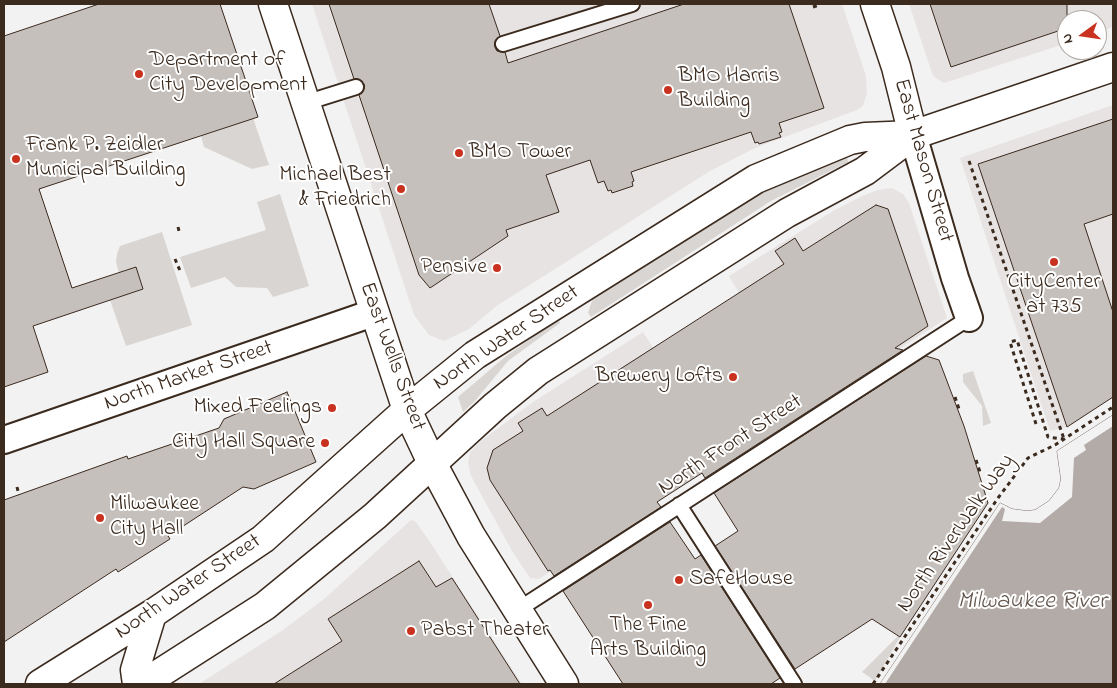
<!DOCTYPE html>
<html>
<head>
<meta charset="utf-8">
<style>
	body { margin:0 }
	#map { position:relative; width:1117px; height:688px; overflow:hidden; background:#f3f2f2; font-family:"Indie Flower",sans-serif }
	canvas { display:block }
	.frame { position:absolute; inset:0; border:5px solid #3b2a1e; pointer-events:none }
	.north { position:absolute; left:1057px; top:10px; width:50px; height:50px; box-sizing:border-box; background:#fff; border:1px solid #b1aaa5; border-radius:50%; rotate:256deg; font-size:14px; font-weight:700; line-height:20px; text-align:center; color:#3b2a1e }
	.north::after { content:''; display:block; margin:auto; width:18px; height:22px; background:#c8321e; clip-path:polygon(50% 0,100% 100%,50% 72%,0 100%) }
</style>
</head>
<body>
<div id="map">
<canvas width="1117" height="688"></canvas>
<div class="frame"></div>
<div class="north">N</div>
</div>
<script>
const ctx = document.querySelector('canvas').getContext('2d');
ctx.lineJoin = 'round';
function fillPath(path, color) { ctx.fillStyle = color; ctx.fill(path, 'evenodd'); }
const toPath = rows => new Path2D(rows.map(r => 'M' + r).join(''));
function stroke(path, color, width, dash) { ctx.strokeStyle = color; ctx.lineWidth = width; ctx.lineCap = dash ? 'butt' : 'round'; ctx.setLineDash(dash || []); ctx.stroke(path); }
function write(font, color, halo, rows, align = 'center') {
  ctx.font = font + ' "Indie Flower",sans-serif'; ctx.lineWidth = 4; ctx.setLineDash([]); ctx.textBaseline = 'middle'; ctx.strokeStyle = halo; ctx.fillStyle = color; for (const [text, x, y, turn = 0] of rows) {
    ctx.save(); ctx.translate(x, y); ctx.rotate((+turn || 0) * Math.PI / 180); ctx.textAlign = isNaN(turn) ? turn : align; if (halo) ctx.strokeText(text, 0, 0); ctx.fillText(text, 0, 0); ctx.restore();
  }
}
fillPath(toPath([
	[312,4,842,4,866,76,867,93,863,106,857,110,755,148,710,171,498,305,469,329,444,341,429,335,414,315],
	[909,4,1113,4,1113,27,1097,33,1097,20,1067,20,1067,43,944,83,934,77,932,73],
	[1113,105,1113,397,1067,427,1050,431,960,158],
	[892,188,903,194,909,203,947,318,856,377,739,293,729,276,833,211,862,196,878,190],
	[643,332,724,458,539,579,530,578,512,551,471,476,468,463,470,452,481,441,533,402],
	[411,520,415,521,428,539,522,684,199,684,283,630,324,599]
]), '#e6e3e2');
fillPath(toPath([
	[253,118,269,165,252,169,204,147,201,136],
	[847,157,848,162,771,201,591,317,588,313,593,298,596,295,737,206,792,178],
	[280,194,309,286,273,297,267,288,236,287,225,277,191,288,180,257,266,230,257,202],
	[162,232,192,325,126,346,110,300,143,289,136,267,119,273,116,262,117,254,120,246],
	[558,319,560,323,508,361,474,402,463,412,458,397,505,357],
	[973,371,991,423,983,426,982,406,963,382,963,374],
	[898,636,900,637,875,681,862,672]
]), '#d8d5d2');
const water = toPath([
	[1113,415,1113,684,880,684,1000,503,1012,509,1027,511,1035,510,1049,501,1059,488,1061,479,1057,451,1113,415]
]);
fillPath(water, '#b2aba7');
stroke(water, '#827770', 1);
fillPath(toPath([
	[1113,415,1113,426,1084,445,1086,450,1074,458,1072,497,1040,523,1002,521,1005,509,1002,507,885,684,880,684,1000,503,1012,509,1027,511,1035,510,1049,501,1059,488,1061,479,1057,451]
]), '#f3f2f2');
const building = toPath([
	[99,4,220,4,258,117,39,189,72,288,136,267,143,289,33,326,48,372,4,387,4,36,99,4],
	[329,4,489,4,500,36,495,42,495,47,497,51,505,52,508,63,684,4,789,4,824,108,779,123,782,132,779,133,781,137,759,144,758,142,755,143,751,132,631,172,634,181,632,182,633,186,612,193,611,190,608,191,604,181,598,183,590,160,546,175,559,212,506,230,508,236,430,288,419,275,359,95,364,89,364,84,358,79,354,79,329,4],
	[930,4,1067,4,1067,28,951,67,930,4],
	[1113,119,1113,214,1084,224,1113,312,1113,397,1067,427,978,164,1113,119],
	[876,205,888,209,928,326,895,348,903,350,705,478,702,473,657,502,661,507,554,576,550,570,548,571,490,480,487,468,493,450,523,431,518,423,542,408,547,416,784,264,775,251,795,238,803,251,876,205],
	[926,356,939,360,964,426,988,503,900,637,872,619,795,669,715,546,738,531,714,493,926,356],
	[287,392,316,462,254,489,243,487,168,536,170,539,118,572,116,569,4,642,4,500,127,456,128,459,219,428,224,419,287,392],
	[670,522,695,559,701,555,780,678,771,684,623,684,563,591,670,522],
	[419,561,436,587,452,578,520,684,274,684,342,641,328,619,419,561]
]);
fillPath(building, '#c6c0bd');
stroke(building, '#3b2a1e', 1);
const service = toPath([
	[503,44,632,4],
	[305,103,356,87],
	[679,505,794,684],
	[516,611,969,318]
]);
const minor = toPath([
	[913,135,955,278,969,318],
	[4,440,373,313]
]);
const tertiary = toPath([
	[875,4,896,67,913,135]
]);
const secondary = toPath([
	[40,684,152,614,263,539,407,410,475,355,756,179,850,140,865,137,913,135,1113,67],
	[137,684,135,670,152,614],
	[143,684,265,606,375,516,495,406,538,371,787,213,865,171,913,135]
]);
const primary = toPath([
	[273,4,407,410,432,463,471,536,564,684]
]);
stroke(service, '#3b2a1e', 18);
stroke(minor, '#3b2a1e', 30);
stroke(tertiary, '#3b2a1e', 31);
stroke(secondary, '#3b2a1e', 31);
stroke(primary, '#3b2a1e', 31);
stroke(toPath([
	[813,7,819,5],
	[969,161,1064,439],
	[178,227,179,231],
	[175,259,181,273],
	[955,397,959,409],
	[1036,424,1010,342,1017,340,1048,437,1063,439],
	[180,435,181,441],
	[976,460,980,472],
	[17,487,19,495],
	[873,684,998,498,1028,458,1055,445,1113,407]
]), '#3b2a1e', 3, [4, 4]);
stroke(service, '#fff', 14);
stroke(minor, '#fff', 26);
stroke(tertiary, '#fff', 28);
stroke(secondary, '#fff', 28);
stroke(primary, '#fff', 28);
for (const [x, y, r, color] of [
	[139,74,5,"#c8321e"],
	[668,90,5,"#c8321e"],
	[459,153,5,"#c8321e"],
	[16,159,5,"#c8321e"],
	[401,189,5,"#c8321e"],
	[1054,262,5,"#c8321e"],
	[497,268,5,"#c8321e"],
	[733,377,5,"#c8321e"],
	[332,408,5,"#c8321e"],
	[325,443,5,"#c8321e"],
	[100,518,5,"#c8321e"],
	[679,580,5,"#c8321e"],
	[648,605,5,"#c8321e"],
	[411,631,5,"#c8321e"]
]) { const dot = new Path2D(); dot.arc(x, y, r, 0, 2 * Math.PI); ctx.fillStyle = color; ctx.fill(dot); stroke(dot, '#fff', 2); }
write('22px', '#3b2a1e', '#fff', [
	["Department of",149,61],
	["City Development",149,86],
	["BMO Harris",678,77],
	["Building",678,102],
	["Frank P. Zeidler",26,146],
	["Municipal Building",26,171],
	["BMO Tower",469,153],
	["Michael Best",391,176,"right"],
	["& Friedrich",391,201,"right"],
	["Pensive",487,268,"right"],
	["CityCenter",1054,283,"center"],
	["at 735",1054,308,"center"],
	["Brewery Lofts",723,377,"right"],
	["Mixed Feelings",322,408,"right"],
	["City Hall Square",315,443,"right"],
	["Milwaukee",110,505],
	["City Hall",110,530],
	["SafeHouse",689,580],
	["The Fine",648,626,"center"],
	["Arts Building",648,651,"center"],
	["Pabst Theater",421,631]
], 'left');
write('22px', '#3b2a1e', '#fff', [
	["East Mason Street",922,161,74],
	["North Water Street",507,339,-34],
	["East Wells Street",391,357,70],
	["North Market Street",189,377,-19],
	["North Front Street",731,446,-33],
	["North RiverWalk Way",957,534,-55],
	["North Water Street",189,588,-34]
]);
write('italic 24px', '#65574e', '#fff', [
	["Milwaukee River",1032,603]
]);
</script>
</body>
</html>
